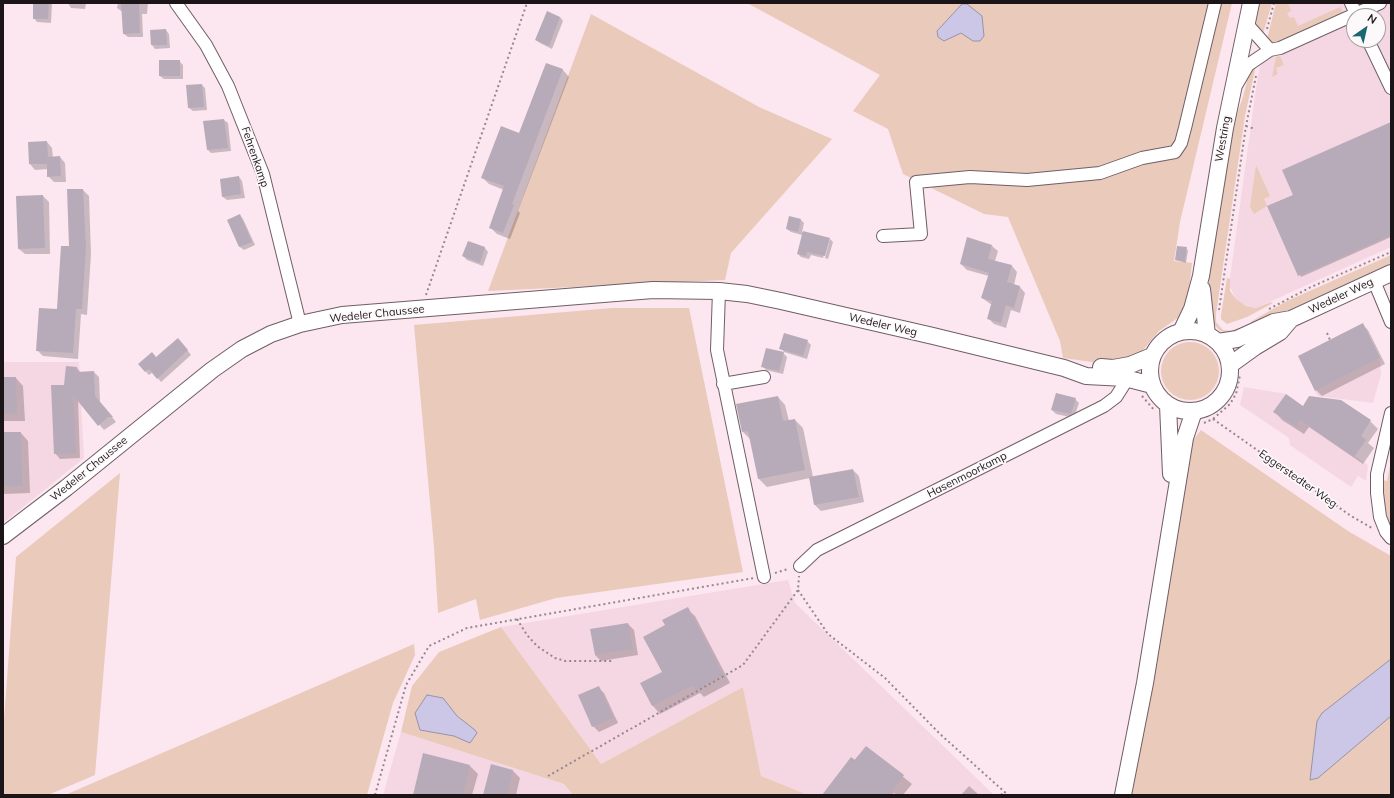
<!DOCTYPE html>
<html>
<head>
<meta charset="utf-8">
<style>
	body { margin:0 }
	#map { position:relative; width:1394px; height:798px; overflow:hidden; background:#fce6ef; font-family:Mulish,sans-serif }
	canvas { display:block }
	.frame { position:absolute; inset:0; border:4px solid #1c1518; pointer-events:none }
	.north { position:absolute; left:1346px; top:8px; width:40px; height:40px; box-sizing:border-box; background:#fdf9fa; border:1px solid #a39ea0; border-radius:50%; rotate:34deg; font-size:11px; font-weight:700; line-height:16px; text-align:center; color:#1c1518 }
	.north::after { content:''; display:block; margin:auto; width:14px; height:18px; background:#1b686f; clip-path:polygon(50% 0,100% 100%,50% 72%,0 100%) }
</style>
</head>
<body>
<div id="map">
<canvas width="1394" height="798"></canvas>
<div class="frame"></div>
<div class="north">N</div>
</div>
<script>
const ctx = document.querySelector('canvas').getContext('2d');
ctx.lineJoin = 'round';
function fillPath(path, color) { ctx.fillStyle = color; ctx.fill(path, 'evenodd'); }
const toPath = rows => new Path2D(rows.map(r => 'M' + r).join(''));
function stroke(path, color, width, dash) { ctx.strokeStyle = color; ctx.lineWidth = width; ctx.lineCap = dash ? 'butt' : 'round'; ctx.setLineDash(dash || []); ctx.stroke(path); }
function write(font, color, halo, rows, align = 'center') {
  ctx.font = font + ' Mulish,sans-serif'; ctx.lineWidth = 3.5; ctx.setLineDash([]); ctx.textBaseline = 'middle'; ctx.strokeStyle = halo; ctx.fillStyle = color; for (const [text, x, y, turn = 0] of rows) {
    ctx.save(); ctx.translate(x, y); ctx.rotate((+turn || 0) * Math.PI / 180); ctx.textAlign = isNaN(turn) ? turn : align; if (halo) ctx.strokeText(text, 0, 0); ctx.fillText(text, 0, 0); ctx.restore();
  }
}
fillPath(toPath([
	[1276,3,1391,3,1391,247,1256,308,1246,306,1236,299,1229,285,1258,75],
	[1354,16,1378,16,1378,40,1354,40],
	[1380,358,1381,375,1373,403,1318,396,1315,391],
	[3,362,79,362,84,458,3,523],
	[1244,387,1286,394,1274,412,1295,427,1300,420,1368,465,1366,481,1358,476,1351,487,1290,445,1289,438,1240,405],
	[788,580,795,603,994,795,804,795,761,776,743,687,601,764,501,627],
	[401,732,564,784,573,795,383,795]
]), '#f5d7e3');
fillPath(toPath([
	[747,3,1232,3,1180,222,1174,261,1192,263,1188,298,1179,317,1159,331,1138,356,1106,364,1063,358,1060,341,1008,217,984,214,903,174,888,129,853,111,880,75],
	[1258,3,1272,3,1262,37,1255,27],
	[1276,3,1288,3,1291,11,1287,13,1290,18,1294,17,1298,26,1340,7,1344,14,1273,43,1267,40],
	[591,14,759,107,832,139,731,253,725,280,488,291],
	[1280,56,1284,65,1276,68,1278,74,1272,77,1276,57],
	[1256,65,1245,116,1216,314,1216,322,1223,330,1230,331,1238,328,1242,330,1228,333,1220,331,1210,320,1208,288,1231,131,1243,97,1249,73],
	[1256,165,1270,196,1264,199,1267,206,1254,214,1250,207],
	[1391,255,1391,263,1251,327,1250,324,1252,321,1287,301],
	[1227,278,1230,279,1230,291,1236,299,1246,306,1256,308,1271,302,1273,303,1247,317,1227,324,1221,319,1221,315],
	[612,308,689,308,743,572,556,598,480,620,476,599,438,613,434,547,414,325],
	'1161 371a29 29 0 1 1 58 0a29 29 0 1 1-58 0Z',
	[1201,430,1348,531,1391,556,1391,795,1132,795,1151,685,1169,568,1177,537,1190,444],
	[1391,461,1391,531,1388,522,1383,492,1383,480,1387,481],
	[120,473,95,775,48,795,3,795,3,734,16,557],
	[501,627,601,764,743,687,761,776,805,794,573,795,564,784,401,732,412,686,439,652],
	[414,644,415,655,393,703,367,795,65,795]
]), '#eacaba');
const water = toPath([
	[962,4,967,4,982,16,984,36,980,41,973,41,961,33,944,41,938,37,937,31,962,4],
	[1391,659,1391,716,1318,778,1310,780,1317,721,1322,713,1391,659],
	[427,695,443,698,457,716,475,730,477,733,470,743,454,736,420,730,415,713,427,695]
]);
fillPath(water, '#ccc7e7');
stroke(water, '#9792a9', 1);
fillPath(toPath([
	[34,3,52,3,51,23,37,22,34,18],
	[68,3,86,3,85,9,71,8],
	[118,3,148,3,147,14,142,14,143,37,128,37,124,34,123,12,117,8],
	[560,17,563,21,552,49,540,43,536,40],
	[166,30,169,34,170,48,155,49,152,45],
	[179,61,183,65,183,79,164,79,160,76],
	[547,64,563,70,569,77,518,211,520,213,510,239,497,234,490,227,504,190,489,184,482,177,520,135],
	[202,85,205,88,207,110,193,111,189,108],
	[224,120,228,123,231,151,211,153,208,150],
	[1391,123,1391,237,1301,277,1268,206,1294,195],
	[47,142,52,148,53,158,60,157,65,163,66,182,54,182,48,176,48,169,35,170,30,164,29,143],
	[239,177,242,181,245,198,227,200,223,197],
	[83,190,89,196,91,254,87,315,81,314,78,359,43,356,37,350,58,310],
	[43,196,49,202,50,254,25,254,19,249],
	[239,215,243,219,255,245,244,250,240,247,228,220],
	[801,220,804,223,802,232,829,238,833,242,828,259,825,258,830,239,828,239,823,258,811,255,809,259,801,257,798,254,802,235,791,232,787,229],
	[468,242,485,248,488,252,483,266,467,260,463,256],
	[992,246,998,251,995,261,1012,266,1017,272,1014,285,1020,287,1025,293,1020,313,1011,310,1006,328,994,324,988,318,992,305,982,298,989,276,967,270,961,264],
	[1178,247,1188,250,1186,263,1176,260],
	[1362,324,1368,330,1385,364,1322,396,1316,390],
	[807,341,811,345,807,359,784,352,781,348],
	[182,343,191,355,161,382,153,372,149,375,146,372,156,358],
	[783,353,787,357,783,374,766,370,763,366],
	[77,368,81,373,94,372,99,377,100,402,116,422,104,430,78,399,80,458,60,459,55,453,65,386],
	[3,378,16,378,23,386,25,421,3,421],
	[778,397,785,405,789,421,795,420,803,428,813,477,853,470,859,476,864,502,821,511,815,505,810,478,767,487,759,479,751,440,743,432],
	[1075,399,1079,403,1074,418,1056,414,1052,410],
	[1303,407,1370,421,1378,429,1368,443,1374,448,1363,464,1309,427,1304,434,1282,420,1275,412],
	[3,433,21,433,28,441,30,493,3,494],
	[687,609,695,616,730,683,704,697,700,693,660,714,653,706,641,684,663,672],
	[628,624,634,630,638,655,601,661,595,655],
	[598,687,604,693,618,723,599,732,593,726],
	[866,747,912,784,903,795,897,795,894,793,892,795,823,795],
	[424,754,470,766,478,774,472,795,414,795],
	[512,770,520,778,516,795,484,795],
	[969,786,979,795,961,795]
]), '#0003');
fillPath(toPath([
	[33,3,49,3,48,19,33,19],
	[121,3,139,3,140,33,123,34],
	[547,11,560,17,549,46,535,40],
	[166,29,167,45,151,45,150,30],
	[159,60,180,60,180,76,159,76],
	[546,63,563,69,512,204,514,205,503,233,489,228,504,186,481,178,501,126,519,133],
	[202,84,204,107,188,108,186,85],
	[224,119,228,148,207,150,203,121],
	[1391,122,1391,235,1298,276,1267,206,1293,195,1282,170],
	[47,141,48,157,60,156,61,176,47,177,47,164,29,164,28,142],
	[239,176,241,194,222,197,220,179],
	[67,189,83,189,86,247,82,309,76,309,73,353,36,351,39,308,57,309,61,246,69,246],
	[43,195,45,248,18,249,16,196],
	[240,214,252,242,239,247,227,220],
	[789,216,801,219,798,232,786,229],
	[803,231,830,238,825,256,807,252,806,256,797,254],
	[967,237,992,245,988,259,1012,265,1007,282,1020,286,1014,308,1006,305,1001,323,987,319,992,301,981,298,989,273,960,264],
	[468,241,485,247,480,263,462,256],
	[1177,246,1187,247,1185,262,1175,260],
	[1363,323,1380,358,1315,391,1298,356],
	[784,333,808,340,803,356,779,349],
	[178,338,188,350,157,379,149,369,145,372,138,364,152,352,156,357],
	[766,348,784,352,779,371,761,367],
	[66,366,77,367,77,372,94,371,95,396,113,417,108,417,98,426,73,395,76,453,54,454,51,385,64,385],
	[3,377,16,377,17,413,3,414],
	[1056,393,1076,398,1071,414,1051,410],
	[1286,394,1303,406,1309,396,1341,400,1371,420,1361,436,1366,440,1354,457,1300,420,1296,427,1273,412],
	[778,396,783,421,795,419,805,470,758,479,748,431,742,432,736,404],
	[3,432,21,432,22,486,3,486],
	[853,469,859,497,814,505,809,477],
	[688,607,723,675,696,690,693,685,652,706,640,683,662,672,643,637,665,625,662,620],
	[628,623,633,649,595,655,590,629],
	[599,686,613,718,592,727,578,695],
	[866,746,904,775,889,795,822,795,851,757,855,760],
	[423,753,470,765,463,795,413,795],
	[491,764,513,770,507,795,483,795]
]), '#b7aab9');
const minor = toPath([
	[176,3,206,45,228,86,263,174,300,324],
	[1351,3,1357,16],
	[1246,23,1270,50],
	[1368,40,1391,88],
	[1237,84,1248,65,1270,50,1280,48,1380,3],
	[883,236,921,234,916,182,970,177,1027,180,1100,173,1142,158,1175,152,1181,143,1185,128,1215,3],
	[1374,281,1391,322],
	[719,291,717,350,764,577],
	[723,384,764,377],
	[1391,413,1377,474,1377,493,1380,517,1386,532,1391,538],
	[800,566,817,550,1104,406,1116,397,1128,378]
]);
const major = toPath([
	[1202,289,1207,335],
	'1150 371a40 40 0 1 1 80 0a40 40 0 1 1-80 0Z',
	[1181,332,1192,309,1201,276,1225,128,1251,3],
	[1218,342,1237,339,1274,322,1291,319,1391,273],
	[1230,365,1255,347,1280,332,1291,319],
	[1101,367,1113,368,1130,365,1152,356],
	[1168,405,1171,474],
	[3,536,66,488,212,370,242,349,271,334,300,324,342,315,653,290,719,291,747,294,781,301,933,336,1064,368,1086,376,1125,378,1152,385],
	[1123,795,1145,683,1185,438,1194,411]
]);
stroke(minor, '#705e66', 14);
stroke(major, '#705e66', 18);
stroke(toPath([
	[1267,29,1274,3],
	[1246,126,1255,129],
	[426,295,527,3],
	[1269,309,1311,287,1391,252],
	[1219,310,1246,126,1256,76],
	[1327,333,1330,340],
	[1142,396,1155,411],
	[1213,419,1351,516,1372,528],
	[1204,423,1213,419,1230,404,1236,394,1240,375],
	[775,573,788,569],
	[798,590,828,634,885,678,940,734,1008,795],
	[517,619,527,635,537,646,555,658,565,661,613,661],
	[548,776,743,665,798,590,799,576],
	[375,795,406,685,429,646,467,628,754,578],
	[1001,795,1004,792]
]), '#96878d', 2, [2, 3]);
stroke(minor, '#fff', 12);
stroke(major, '#fff', 16);
write('11px', '#1c1518', '#fdf9fa', [
	["Westring",1223,139,-80],
	["Fehrenkamp",255,157,71],
	["Wedeler Weg",1341,296,-25],
	["Wedeler Chaussee",377,314,-6],
	["Wedeler Weg",883,325,13],
	["Wedeler Chaussee",89,469,-39],
	["Hasenmoorkamp",967,475,-27],
	["Eggerstedter Weg",1298,479,35]
]);
</script>
</body>
</html>
